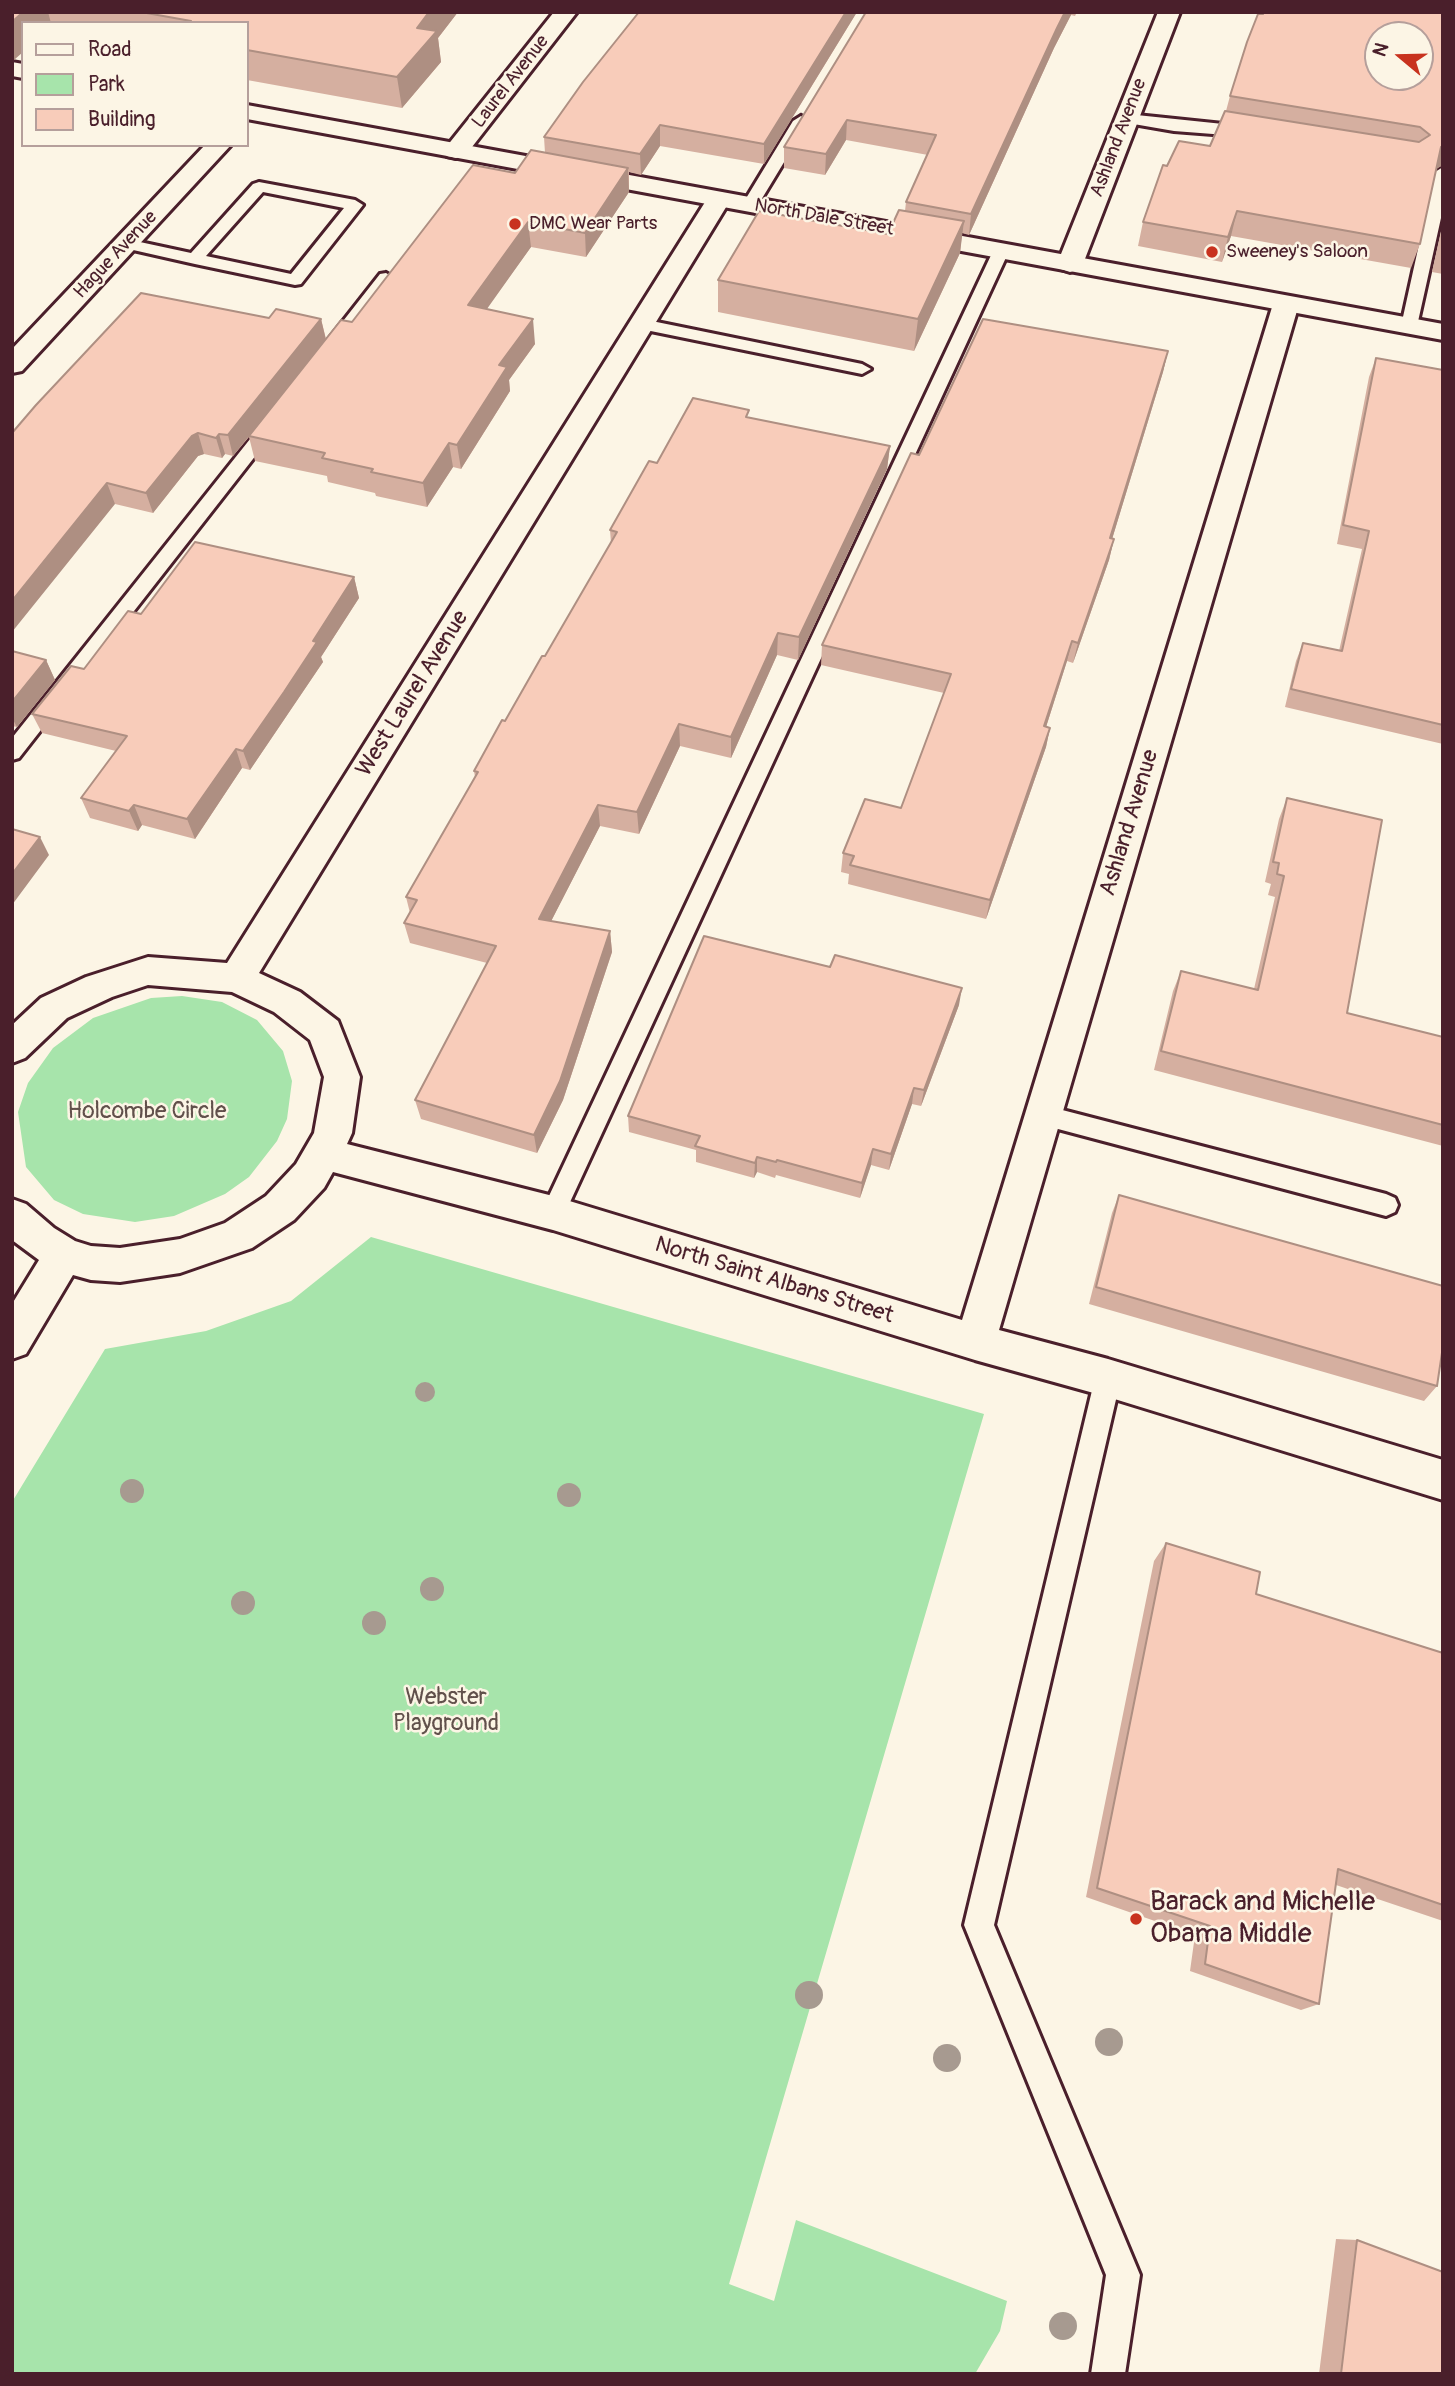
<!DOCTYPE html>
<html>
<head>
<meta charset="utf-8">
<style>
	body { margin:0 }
	#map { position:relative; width:1455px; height:2386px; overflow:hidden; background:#fcf5e5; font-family:Pangolin,sans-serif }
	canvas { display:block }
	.frame { position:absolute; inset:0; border:14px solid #4a1f2b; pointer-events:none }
	.legend { position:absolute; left:21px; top:21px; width:228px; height:126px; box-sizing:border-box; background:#fcf5e5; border:2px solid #b59f9b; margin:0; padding:9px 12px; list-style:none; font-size:21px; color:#4a1f2b }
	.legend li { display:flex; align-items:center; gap:14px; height:35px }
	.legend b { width:35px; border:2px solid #b59f9b }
	.north { position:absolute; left:1364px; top:21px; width:70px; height:70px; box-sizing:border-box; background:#fcf5e5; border:2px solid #b59f9b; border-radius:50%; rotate:289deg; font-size:19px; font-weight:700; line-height:28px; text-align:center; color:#4a1f2b }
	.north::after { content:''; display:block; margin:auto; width:24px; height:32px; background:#c8321e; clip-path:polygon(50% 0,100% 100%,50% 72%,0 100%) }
</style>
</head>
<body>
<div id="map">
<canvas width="1455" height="2386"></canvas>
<div class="frame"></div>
<ul class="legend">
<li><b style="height:9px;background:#fcf5e5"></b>Road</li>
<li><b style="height:19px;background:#a7e4ab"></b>Park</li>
<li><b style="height:19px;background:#f8ccba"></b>Building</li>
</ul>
<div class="north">N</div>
</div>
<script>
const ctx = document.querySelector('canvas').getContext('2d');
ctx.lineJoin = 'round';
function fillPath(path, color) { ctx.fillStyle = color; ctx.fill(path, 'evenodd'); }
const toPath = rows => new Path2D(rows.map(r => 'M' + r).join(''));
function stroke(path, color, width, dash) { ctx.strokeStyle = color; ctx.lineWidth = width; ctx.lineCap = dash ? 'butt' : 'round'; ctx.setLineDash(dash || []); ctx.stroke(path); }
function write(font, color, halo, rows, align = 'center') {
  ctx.font = font + ' Pangolin,sans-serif'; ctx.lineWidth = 5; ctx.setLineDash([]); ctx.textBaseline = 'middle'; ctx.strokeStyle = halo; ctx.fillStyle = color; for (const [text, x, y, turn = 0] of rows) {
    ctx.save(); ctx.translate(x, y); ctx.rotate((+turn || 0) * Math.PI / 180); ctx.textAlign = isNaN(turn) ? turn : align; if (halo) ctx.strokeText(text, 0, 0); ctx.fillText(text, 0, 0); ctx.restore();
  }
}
fillPath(toPath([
	[182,996,222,1002,257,1020,283,1051,292,1081,287,1119,277,1141,249,1177,225,1194,174,1216,135,1222,83,1214,54,1200,26,1167,18,1112,28,1083,53,1048,93,1018,151,998],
	[371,1237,984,1414,729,2284,774,2301,796,2220,1007,2301,1000,2331,975,2374,12,2374,12,1502,105,1349,206,1331,291,1301]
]), '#a7e4ab');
const service = toPath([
	[1127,114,1252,127,1260,132,1252,137,1174,131,1122,122,1119,119,1127,114],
	[801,116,809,121,758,205,756,208,744,208,742,205,793,121,801,116],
	[1443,167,1443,209,1417,326,1409,331,1401,326,1435,172,1443,167],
	[259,182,355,200,363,205,301,284,295,285,195,264,120,247,118,244,126,239,191,253,253,184,259,182],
	[263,192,344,208,291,274,206,256,263,192],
	[1001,246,1009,251,565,1213,562,1221,553,1224,544,1221,541,1213,993,251,1001,246],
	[386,273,394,278,392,282,337,352,325,352,322,348,325,344,380,274,386,273],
	[642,319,862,364,871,369,862,374,636,328,634,324,636,320,642,319],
	[272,417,278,419,281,423,278,427,19,758,12,760,12,738,266,419,272,417],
	[1043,1105,1386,1194,1395,1198,1398,1205,1395,1212,1386,1216,1043,1125,1035,1122,1031,1115,1035,1108,1043,1105],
	[1108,1366,1117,1370,1121,1378,994,1925,1140,2275,1125,2374,1091,2374,1106,2275,964,1925,1095,1378,1099,1370,1108,1366]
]);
const minor = toPath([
	[554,12,577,12,465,156,456,158,447,156,444,151,447,146,554,12],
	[1158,12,1180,12,1083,264,1079,269,1070,272,1061,269,1057,264,1158,12],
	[205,145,231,145,22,371,12,373,12,349,205,145],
	[719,192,728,194,731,199,259,973,300,992,338,1021,360,1077,352,1133,347,1144,553,1196,962,1320,1273,304,1277,298,1286,296,1295,298,1299,304,999,1330,1108,1359,1443,1460,1443,1500,1108,1397,975,1360,553,1230,333,1172,324,1188,294,1220,252,1248,180,1273,120,1282,91,1280,73,1275,26,1354,12,1359,12,1304,39,1260,12,1240,12,1199,26,1204,54,1228,75,1241,91,1246,120,1248,180,1239,225,1223,266,1196,296,1164,314,1133,324,1077,310,1040,274,1012,232,992,148,985,112,997,67,1018,25,1058,12,1063,12,1025,41,998,86,977,148,957,227,963,707,199,710,194,719,192]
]);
const secondary = toPath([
	[12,62,23,64,23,78,12,76,12,62],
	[247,105,1443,324,1443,340,247,119,247,105]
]);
stroke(service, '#4a1f2b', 6);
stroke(minor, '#4a1f2b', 6);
stroke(secondary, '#4a1f2b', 6);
fillPath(service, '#fcf5e5');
fillPath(minor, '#fcf5e5');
fillPath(secondary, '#fcf5e5');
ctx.fillStyle = '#a79a90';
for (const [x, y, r] of [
	[425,1392,10],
	[132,1491,12],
	[569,1495,12],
	[432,1589,12],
	[243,1603,12],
	[374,1623,12],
	[809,1995,14],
	[1109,2042,14],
	[947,2058,14],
	[1063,2326,14]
]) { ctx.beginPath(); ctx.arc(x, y, r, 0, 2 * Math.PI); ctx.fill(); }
fillPath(toPath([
	[12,12,458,12,438,38,441,62,402,108,247,80,247,23,23,23,14,60,12,60],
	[857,12,764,164,660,146,641,175,629,172,629,192,586,257,531,247,486,309,535,344,509,380,510,391,461,469,453,467,427,507,376,496,375,493,328,482,327,476,255,461,249,437,233,456,225,454,222,458,204,454,198,456,153,513,115,504,12,433,269,318,321,319,326,339,352,322,515,173,545,153,544,137],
	[866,12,1077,12,1075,16,1071,15,1054,48,969,235,962,233,960,253,914,351,718,312,718,280,888,234,905,211,906,202,928,155,846,140,825,175,784,168,784,147],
	[1443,12,1443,165,1436,169,1420,244,1411,268,1231,236,1222,262,1138,246,1143,222,1167,166,1210,146,1226,111,1230,96,1263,14],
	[1443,222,1443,274,1432,272],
	[1168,351,1163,372,1112,539,1114,539,1109,560,1073,663,1067,661,1046,727,1050,728,1046,747,986,919,848,884,849,874,841,872,843,853,901,808,944,693,821,665,822,645,919,455],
	[1376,358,1443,370,1443,744,1285,707,1296,661,1303,643,1339,651,1362,549,1337,544,1369,377],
	[749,418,890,446,887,469,798,660,777,655,731,758,680,746,639,834,600,826,551,921,610,931,612,952,563,1100,537,1153,421,1119,415,1100,487,963,410,943,404,923,410,913,406,897,475,777,474,771,545,656,611,543,610,530,657,463],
	[354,577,359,598,321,657,323,662,250,770,242,768,195,839,142,825,138,831,90,818,81,798,116,751,42,733,32,714,84,669,141,614],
	[12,651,46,660,55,680,17,727,12,726],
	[1287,798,1347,1013,1443,1037,1443,1146,1154,1070,1173,991,1181,971,1254,989,1275,897,1268,895,1271,884,1265,882,1279,819],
	[959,1005,921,1106,912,1104,889,1170,871,1165,860,1198,776,1175,775,1178,757,1172,754,1178,696,1162,696,1150,629,1132,628,1116],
	[1119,1195,1437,1386,1424,1401,1089,1304,1112,1213],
	[1166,1543,1256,1594,1443,1653,1443,1921,1336,1885,1319,2004,1301,2010,1190,1971,1195,1935,1086,1897,1154,1561],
	[1336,2239,1357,2240,1443,2374,1319,2374]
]), '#d5afa0');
fillPath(toPath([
	[23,12,48,12,51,23,23,23,23,52,14,60,12,53,12,22],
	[429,12,458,12,438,38,441,62,402,108,397,77,417,28],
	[846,12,857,12,764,164,764,144],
	[1065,12,1072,12,1071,15,1054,48,969,235,971,214,1057,28],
	[847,120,846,140,825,175,826,154],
	[660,125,660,146,641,175,640,154],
	[1443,146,1443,165,1432,171,1441,147],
	[628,168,629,192,586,257,585,233],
	[1237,211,1231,236,1222,262,1228,237],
	[964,221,960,253,914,351,918,319],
	[528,222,531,247,472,330,468,305],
	[321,319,326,340,233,456,228,435],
	[533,319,535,344,509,380,510,391,461,469,457,445,499,365],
	[1168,351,1163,372,1106,559,1110,538],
	[198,433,204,454,198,456,153,513,146,493,192,436],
	[219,434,225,454,222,458,216,438],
	[449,443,453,467,427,507,423,483],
	[890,446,887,469,798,660,799,637],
	[107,483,115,504,12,632,12,601],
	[1114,539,1109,560,1073,663,1078,643],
	[354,577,359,598,321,657,323,662,250,770,243,751],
	[778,633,777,655,731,758,731,737],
	[1072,641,1067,661,1040,746,1044,726],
	[46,660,55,680,17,727,12,718,12,702],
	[679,724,680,746,639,834,637,812],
	[1050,728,1046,747,986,919,990,900],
	[236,749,242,768,195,839,187,819],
	[134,805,142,825,138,831,129,811],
	[598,805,600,826,542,939,539,919],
	[40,837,49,855,12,905,12,874],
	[610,931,612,952,563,1100,537,1153,534,1135],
	[962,988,959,1005,921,1106,924,1090],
	[914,1088,912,1104,889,1170,891,1154],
	[873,1149,871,1165,860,1198,862,1183],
	[757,1157,757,1172,754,1178,755,1163]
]), '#ae8f82');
const building = toPath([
	[12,12,23,12,12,22,12,12],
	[141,12,429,12,417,28,437,31,397,77,247,50,247,23,190,23,191,21,141,12],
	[639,12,846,12,764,144,660,125,640,154,544,137,583,82,639,12],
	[866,12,1065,12,1057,28,971,214,906,202,936,135,847,120,826,154,784,147,866,12],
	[1264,12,1443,12,1443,146,1441,147,1420,244,1237,211,1228,237,1143,222,1163,165,1167,166,1179,141,1210,146,1225,111,1419,142,1430,135,1420,127,1230,96,1247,42,1258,14,1263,14,1264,12],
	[1378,35,1420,35,1420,77,1378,77,1378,35],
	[531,150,628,168,585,233,528,222,468,305,533,319,499,365,507,367,457,445,449,443,423,483,371,472,373,469,322,458,325,453,249,436,341,320,352,322,473,165,515,173,531,150],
	[899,210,964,221,918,319,718,280,759,211,888,234,899,210],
	[141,293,269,318,276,309,321,319,228,435,219,434,216,438,198,433,192,436,146,493,107,483,12,601,12,433,36,405,141,293],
	[983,319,1168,351,1110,538,1114,539,1078,643,1072,641,1044,726,1050,728,990,900,850,865,854,856,843,853,865,799,901,808,951,674,822,645,911,453,919,455,983,319],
	[1376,358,1443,370,1443,725,1291,689,1303,643,1342,651,1369,531,1343,525,1376,358],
	[693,398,749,410,746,417,890,446,799,637,778,633,731,737,679,724,637,812,598,805,539,919,610,931,560,1081,534,1135,415,1100,496,946,404,923,417,900,406,897,478,772,474,771,502,720,505,721,542,656,545,656,617,532,610,530,649,461,657,463,693,398],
	[195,542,354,577,313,641,317,642,284,692,243,751,236,749,187,819,134,805,129,811,81,798,127,736,32,714,71,666,84,669,128,611,141,614,195,542],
	[12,651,46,660,12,702,12,651],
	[1287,798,1382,820,1347,1013,1443,1037,1443,1125,1161,1051,1181,971,1258,990,1284,876,1277,874,1279,863,1273,862,1287,798],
	[12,829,40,837,12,874,12,829],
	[704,936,830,967,835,955,962,988,924,1090,914,1088,891,1154,873,1149,862,1183,777,1160,776,1162,757,1157,755,1163,695,1146,700,1136,628,1116,704,936],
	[1119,1195,1443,1286,1443,1346,1437,1386,1096,1287,1119,1195],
	[1166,1543,1260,1572,1256,1594,1443,1653,1443,1905,1338,1869,1319,2004,1205,1964,1210,1926,1097,1888,1166,1543],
	[1357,2240,1443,2272,1443,2374,1341,2374,1357,2240]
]);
fillPath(building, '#f8ccba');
stroke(building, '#ae8f82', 2);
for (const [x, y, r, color] of [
	[515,224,7,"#c8321e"],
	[1212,252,7,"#c8321e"],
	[1136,1919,7,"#c8321e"]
]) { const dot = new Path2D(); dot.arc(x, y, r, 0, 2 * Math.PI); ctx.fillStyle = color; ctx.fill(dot); stroke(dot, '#fcf5e5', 2.5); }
write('19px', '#4a1f2b', '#fcf5e5', [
	["Laurel Avenue",511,82,-52],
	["Ashland Avenue",1119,138,-69],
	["North Dale Street",824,218,10],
	["Hague Avenue",116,255,-47]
]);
write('19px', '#4a1f2b', '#fcf5e5', [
	["DMC Wear Parts",529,224],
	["Sweeney's Saloon",1226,252]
], 'left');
write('23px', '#4a1f2b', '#fcf5e5', [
	["West Laurel Avenue",413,694,-58],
	["Ashland Avenue",1130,823,-73],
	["North Saint Albans Street",774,1281,17]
]);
write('23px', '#61504b', '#fcf5e5', [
	["Holcombe Circle",147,1112],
	["Webster",446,1698],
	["Playground",446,1724]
]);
write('28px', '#4a1f2b', '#fcf5e5', [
	["Barack and Michelle",1150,1903],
	["Obama Middle",1150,1935]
], 'left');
</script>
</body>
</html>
